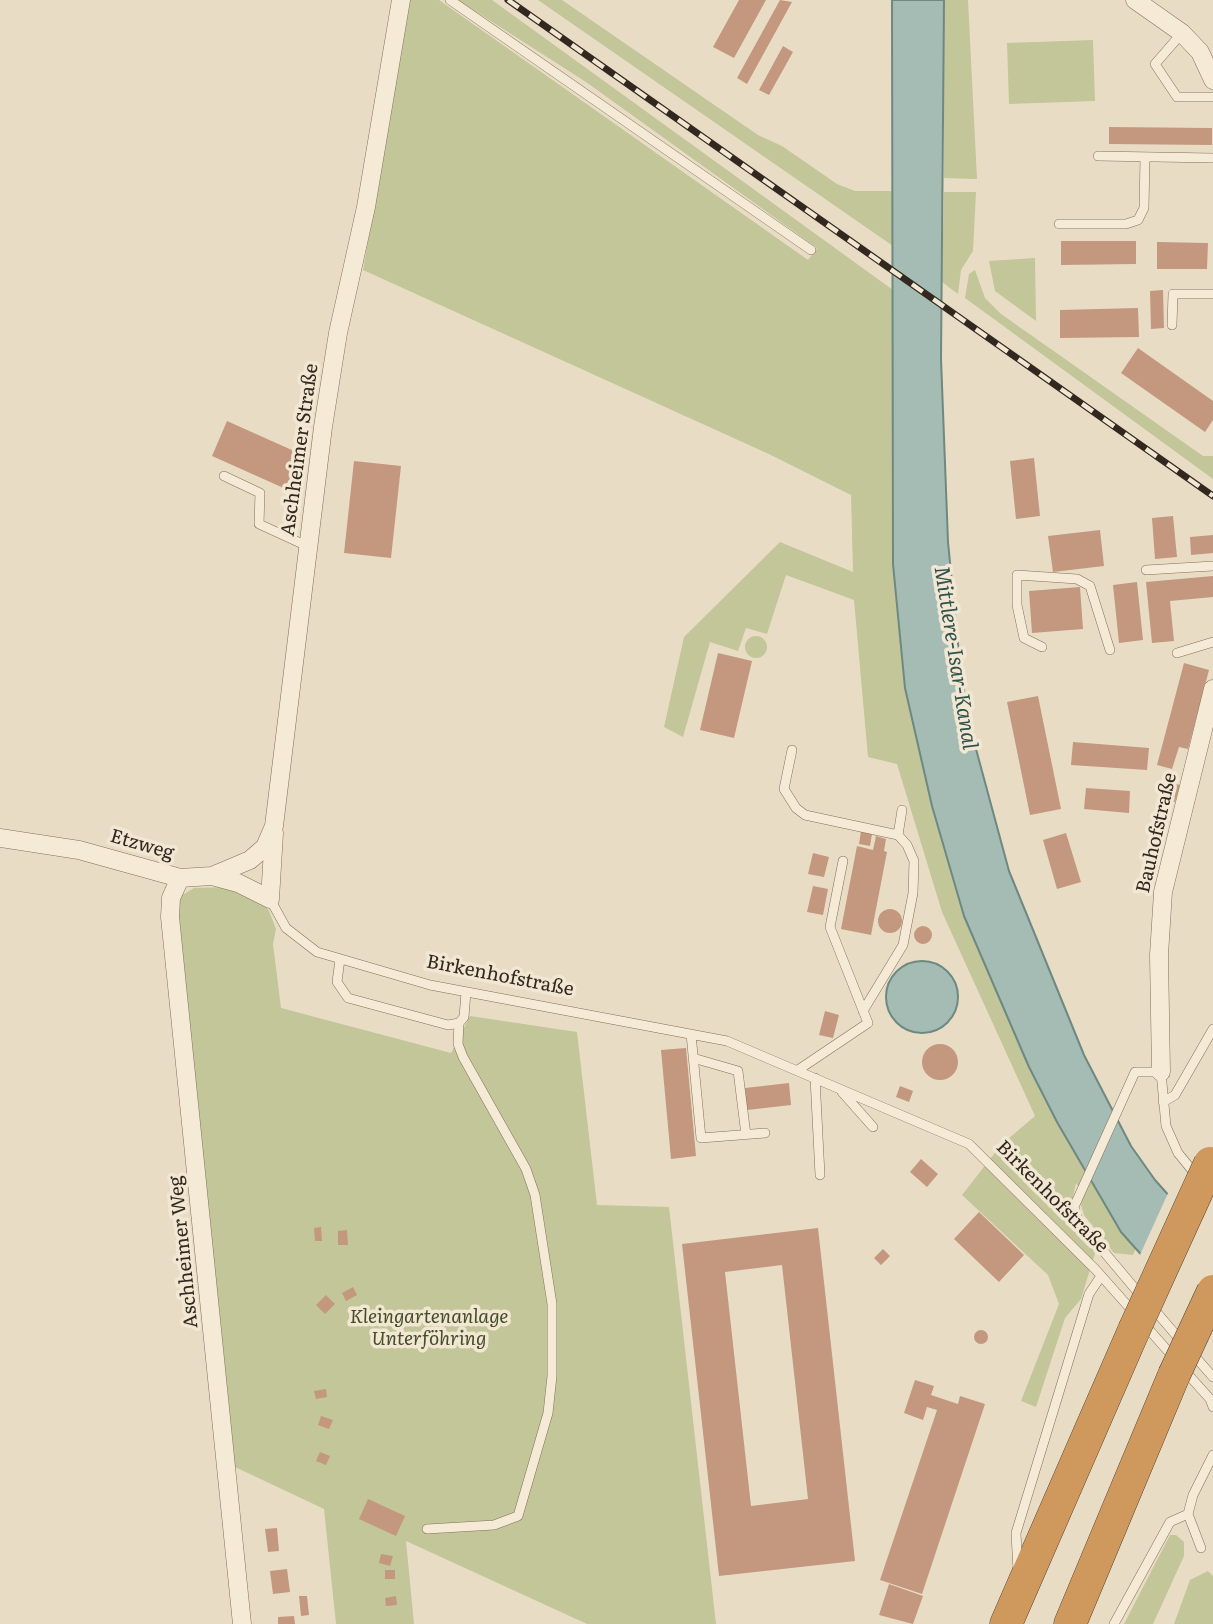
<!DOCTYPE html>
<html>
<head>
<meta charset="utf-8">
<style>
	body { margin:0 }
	canvas { display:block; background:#e9dcc4 }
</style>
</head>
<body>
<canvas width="1213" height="1624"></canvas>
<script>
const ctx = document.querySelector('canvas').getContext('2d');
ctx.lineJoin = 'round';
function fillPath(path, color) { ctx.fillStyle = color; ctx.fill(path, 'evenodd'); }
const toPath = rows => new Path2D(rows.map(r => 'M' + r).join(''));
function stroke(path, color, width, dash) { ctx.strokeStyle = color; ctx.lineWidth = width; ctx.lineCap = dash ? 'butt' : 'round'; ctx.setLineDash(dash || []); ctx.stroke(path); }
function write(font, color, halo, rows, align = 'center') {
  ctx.font = font + ' Literata,serif'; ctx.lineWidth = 7; ctx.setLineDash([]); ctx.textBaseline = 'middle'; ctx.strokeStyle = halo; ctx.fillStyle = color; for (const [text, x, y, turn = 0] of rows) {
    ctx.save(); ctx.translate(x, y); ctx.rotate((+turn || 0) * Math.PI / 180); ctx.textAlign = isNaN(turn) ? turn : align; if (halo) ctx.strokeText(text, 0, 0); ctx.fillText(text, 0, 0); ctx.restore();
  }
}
fillPath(toPath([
	[410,0,439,0,808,260,817,248,586,82,458,0,492,0,893,290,893,564,905,688,932,806,964,916,1029,1067,1121,1232,1136,1248,1133,1255,1114,1253,1084,1215,1081,1205,1083,1194,1076,1183,1069,1214,1096,1250,1081,1299,1065,1318,1036,1407,1021,1401,1059,1304,1048,1275,962,1195,1001,1145,1035,1116,942,912,897,764,868,757,854,600,786,575,767,634,746,628,738,651,710,642,683,737,664,727,684,637,780,542,853,572,851,495,771,455,363,270],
	[538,0,562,0,758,135,782,146,837,184,855,191,893,191,893,246],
	[944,0,968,0,977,179,944,178],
	[1093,40,1095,101,1009,104,1007,43],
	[944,192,976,192,973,251,961,270,958,294,942,282],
	[1035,258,1036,321,995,291,989,261],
	[975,270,985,298,1001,314,1203,456,1213,456,1213,479,965,298,969,274],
	'745 647a11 11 0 1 1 22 0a11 11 0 1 1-22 0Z',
	[228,887,260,898,269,911,276,929,273,944,281,1008,451,1053,470,1016,577,1032,597,1205,669,1207,716,1624,587,1624,406,1541,414,1624,336,1624,324,1509,233,1466,175,908,179,897,194,888],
	[1170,1535,1176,1535,1184,1542,1184,1556,1153,1624,1124,1624],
	[1208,1571,1213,1576,1213,1624,1174,1624,1190,1580]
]), '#c2c699');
const water = toPath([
	[892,0,944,0,941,359,948,542,961,674,973,738,1009,871,1084,1055,1131,1146,1155,1180,1213,1245,1213,1335,1121,1232,1057,1122,1029,1067,964,916,932,806,905,688,893,564,892,0],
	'886 997a36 36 0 1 1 72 0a36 36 0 1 1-72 0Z'
]);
fillPath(water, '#a5bcb5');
stroke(water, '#6d8981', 2);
fillPath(toPath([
	[1169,1191,1213,1240,1213,1338,1139,1257]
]), '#e9dcc4');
fillPath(toPath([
	[739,0,766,0,734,58,713,47],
	[780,0,792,2,747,84,737,78],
	[783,46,793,52,769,95,759,90],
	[1109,127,1212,128,1212,145,1109,144],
	[1061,241,1136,241,1136,264,1061,265],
	[1157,242,1208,243,1207,269,1157,269],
	[1163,290,1164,328,1151,329,1150,291],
	[1138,308,1139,337,1060,338,1060,310],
	[1138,348,1213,401,1213,420,1205,432,1121,373],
	[227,421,303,455,288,490,212,456],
	[1034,458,1040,516,1016,519,1010,461],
	[354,461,401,466,391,558,344,553],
	[1173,516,1177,557,1155,559,1152,518],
	[1100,530,1104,566,1053,572,1048,536],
	[1213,535,1213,553,1191,555,1190,537],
	[1213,576,1213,597,1170,601,1174,641,1152,643,1146,582],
	[1137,582,1143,640,1119,643,1113,585],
	[1080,587,1083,629,1032,633,1029,591],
	[718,653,752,661,734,738,700,730],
	[1184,663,1209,670,1188,749,1179,747,1172,769,1157,765],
	[1038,696,1061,809,1030,815,1007,702],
	[1073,742,1149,748,1147,770,1071,765],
	[1168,782,1180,785,1175,802,1163,798],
	[1086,788,1130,791,1129,813,1084,809],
	[861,831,872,834,870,846,859,844],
	[1066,833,1081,882,1057,889,1043,840],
	[876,836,886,839,884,851,887,852,871,935,841,929,857,846,873,850],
	[813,853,829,857,824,877,808,874],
	[813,886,828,889,823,915,807,912],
	'878 921a12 12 0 1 1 24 0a12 12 0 1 1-24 0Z',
	'914 935a9 9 0 1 1 18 0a9 9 0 1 1-18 0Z',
	[825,1011,839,1015,833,1038,819,1035],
	'922 1062a18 18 0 1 1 36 0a18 18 0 1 1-36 0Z',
	[686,1048,696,1156,671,1159,661,1050],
	[789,1083,791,1105,747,1110,745,1088],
	[900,1086,913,1091,909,1102,896,1097],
	[921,1159,938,1174,927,1187,910,1172],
	[979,1212,1024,1255,999,1282,954,1239],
	[321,1227,322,1241,315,1241,314,1228],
	[818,1228,855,1561,719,1576,682,1244],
	[782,1265,808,1499,751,1506,725,1272],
	[347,1230,348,1245,338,1245,338,1231],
	[883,1249,890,1256,881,1265,874,1258],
	[353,1287,357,1295,346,1301,342,1293],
	[326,1295,335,1304,325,1314,316,1305],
	'974 1337a7 7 0 1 1 14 0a7 7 0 1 1-14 0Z',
	[915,1380,934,1386,931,1395,958,1404,960,1396,985,1404,922,1594,880,1580,937,1410,927,1407,923,1420,904,1413],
	[326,1389,327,1397,316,1399,314,1391],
	[321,1416,333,1420,329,1429,318,1425],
	[320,1452,330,1456,326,1465,316,1461],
	[368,1499,405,1516,396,1536,359,1519],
	[277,1528,279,1551,268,1552,265,1529],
	[381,1554,393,1556,390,1566,379,1563],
	[287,1569,290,1592,273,1594,270,1571],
	[385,1570,395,1570,395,1579,385,1579],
	[889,1584,923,1596,913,1624,879,1615],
	[299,1596,307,1596,309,1615,301,1616],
	[396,1596,397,1605,386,1606,385,1598],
	[294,1616,295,1624,278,1624,278,1617]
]), '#c3987e');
const lane = toPath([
	[450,0,811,250],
	[1182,33,1155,64,1177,97,1213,97],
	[1098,156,1213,158],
	[1059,224,1126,224,1138,220,1144,208,1145,157],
	[1172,325,1173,294,1213,294],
	[224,476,260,493,259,524,307,546],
	[1146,570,1213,566],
	[1042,647,1024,638,1017,605,1017,575,1077,579,1090,586,1110,650],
	[1177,653,1213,642],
	[792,750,784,789,796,808,805,815,898,835,907,845,914,861,913,893,903,945,863,1011],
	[898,835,902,810],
	[270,899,286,928,317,952,430,985,727,1041,969,1144,1096,1270,1175,1359],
	[340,959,337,982,348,998,448,1025,459,1023,464,1017,466,992],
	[691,1034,701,1138,765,1133],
	[693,1058,738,1071,746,1135],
	[798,1070,868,1023,830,927,843,861],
	[815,1078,820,1175],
	[842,1092,873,1127],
	[1163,1102,1175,1095,1213,1029],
	[1142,1297,1078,1221,1074,1207,1135,1072,1161,1072,1166,1126,1178,1153,1196,1175],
	[1152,1307,1182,1342],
	[1191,1352,1213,1377],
	[1184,1370,1210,1399,1213,1407],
	[427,1529,494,1525,518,1516,548,1413,552,1376,552,1304,535,1195,526,1169,463,1057,458,1044,459,1023],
	[1201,1548,1188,1514,1193,1495,1213,1455],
	[1018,1571,1016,1533,1089,1294,1101,1276],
	[1114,1624,1170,1522,1188,1514]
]);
const street = toPath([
	[1135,0,1182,33,1200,52,1213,80],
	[0,838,79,850,180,878,212,876,238,883,270,899,274,833],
	[212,876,250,860,265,847,274,826,323,427,338,333,366,207,401,0],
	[180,878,171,898,170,917,242,1624],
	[1161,1072,1159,955,1163,892,1213,689]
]);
const highway = toPath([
	[1006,1624,1134,1330],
	[1070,1624,1174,1375]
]);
stroke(lane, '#816f5c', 10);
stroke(street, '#816f5c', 19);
stroke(highway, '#503e30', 33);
stroke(lane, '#f5ead6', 9);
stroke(street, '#f5ead6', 18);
stroke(highway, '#cf995d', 32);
const rail = toPath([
	[508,0,1213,496]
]);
stroke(rail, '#33281f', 7);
stroke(rail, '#f1e7d3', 4.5, [13]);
const highwayBridge = toPath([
	[1134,1330,1210,1163],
	[1174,1375,1213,1291]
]);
stroke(highwayBridge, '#503e30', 33, []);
stroke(highwayBridge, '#cf995d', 32);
write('19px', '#33281f', '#f1e7d3', [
	["Aschheimer Straße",300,450,-82],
	["Bauhofstraße",1157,833,-77],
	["Etzweg",142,845,16],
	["Birkenhofstraße",500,976,11],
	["Birkenhofstraße",1052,1197,45],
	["Aschheimer Weg",184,1252,-96]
]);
write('italic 19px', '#454d28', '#f1e7d3', [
	["Kleingartenanlage",429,1317],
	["Unterföhring",429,1339]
]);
write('italic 21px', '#30514e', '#f1e7d3', [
	["Mittlere-Isar-Kanal",955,658,81]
]);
</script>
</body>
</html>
